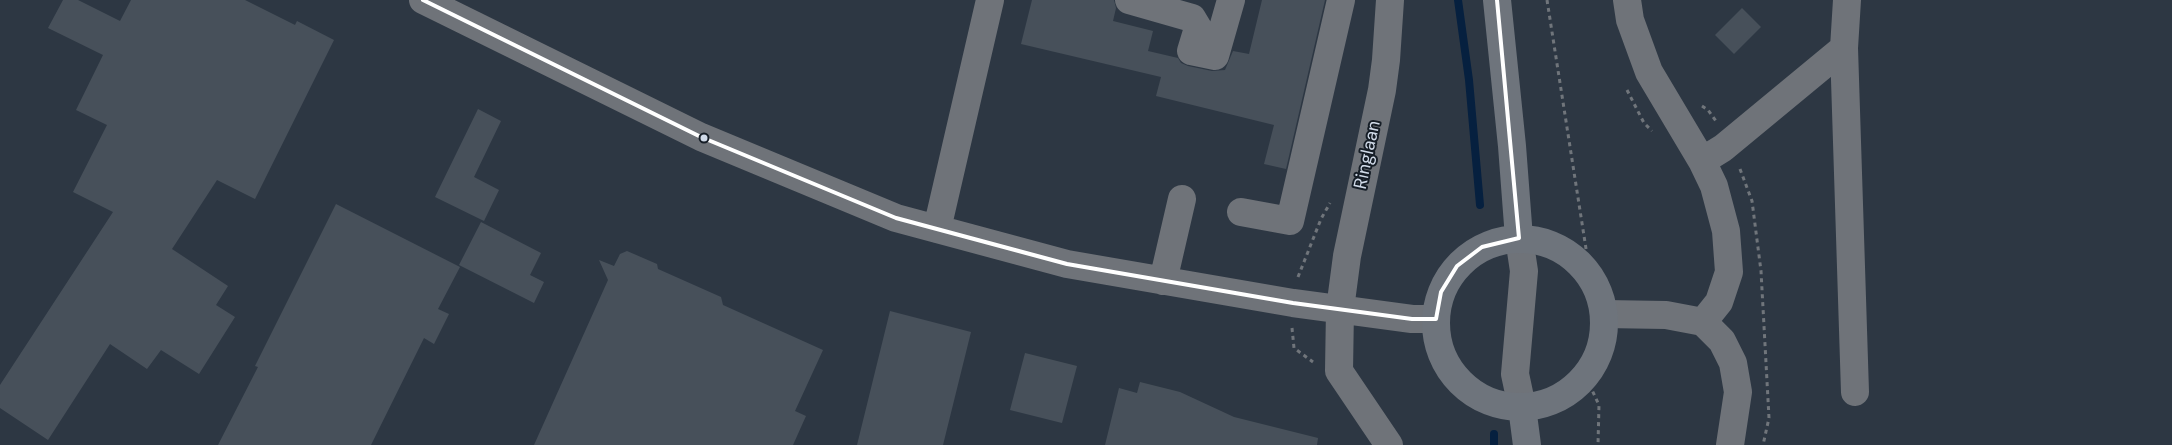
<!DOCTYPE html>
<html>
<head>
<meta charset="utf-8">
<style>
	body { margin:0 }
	canvas { display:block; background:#2d3743 }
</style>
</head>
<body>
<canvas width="2172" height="445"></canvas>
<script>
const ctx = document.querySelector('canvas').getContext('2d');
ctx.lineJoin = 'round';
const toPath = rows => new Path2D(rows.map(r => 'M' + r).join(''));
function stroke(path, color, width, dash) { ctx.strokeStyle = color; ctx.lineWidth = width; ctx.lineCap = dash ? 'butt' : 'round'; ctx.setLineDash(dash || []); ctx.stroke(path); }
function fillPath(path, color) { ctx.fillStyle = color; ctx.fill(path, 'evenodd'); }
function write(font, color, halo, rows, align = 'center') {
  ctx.font = font + ' "DM Sans",sans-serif'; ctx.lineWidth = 4; ctx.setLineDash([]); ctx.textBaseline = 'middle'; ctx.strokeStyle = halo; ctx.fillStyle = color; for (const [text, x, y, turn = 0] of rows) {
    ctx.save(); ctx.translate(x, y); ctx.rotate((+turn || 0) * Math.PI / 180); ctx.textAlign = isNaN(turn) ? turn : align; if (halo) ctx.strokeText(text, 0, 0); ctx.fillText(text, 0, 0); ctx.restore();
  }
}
stroke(toPath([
	[1458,0,1469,80,1480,205],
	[1494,434,1494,445]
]), '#06203f', 8);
fillPath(toPath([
	[63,0,78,0,120,21,131,0,245,0,295,25,297,21,334,40,255,199,217,180,172,249,228,286,216,305,235,317,199,374,161,350,147,369,110,344,48,440,0,408,0,385,113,212,73,192,107,125,76,110,103,55,48,28],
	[1032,0,1114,0,1116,8,1113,21,1153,31,1148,51,1178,58,1181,63,1188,66,1212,71,1225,70,1233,51,1249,54,1262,0,1325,0,1286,169,1264,164,1274,125,1156,96,1161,77,1021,44],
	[1742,8,1761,27,1734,54,1715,35],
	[478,109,501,121,474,177,499,190,484,221,435,197],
	[336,204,460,267,438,309,449,314,434,344,424,338,371,445,218,445,258,367,255,366],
	[481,222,541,253,530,275,544,282,534,303,459,265],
	[627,251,657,264,658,269,721,297,723,305,823,350,795,411,806,416,793,445,534,445,608,280,599,260,614,266,620,254],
	[890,311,971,332,943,445,857,445],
	[1025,353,1077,366,1062,423,1010,410],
	[1140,382,1180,392,1234,417,1318,438,1317,445,1105,445,1119,388,1137,393]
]), '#47505a');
stroke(toPath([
	[1547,0,1587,255],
	[1627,90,1644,123,1652,131],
	[1702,106,1708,110,1716,121],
	[1740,169,1752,201,1761,271,1769,418,1763,445],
	[1298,277,1321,219,1330,203],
	[1292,328,1294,348,1313,362],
	[1586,377,1599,405,1598,445]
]), '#70757b', 3, [4, 4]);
stroke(toPath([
	[423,0,701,137,896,218,1067,264,1293,303,1412,319,1436,319],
	[1129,0,1192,18,1198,28,1191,51,1215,56,1231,0],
	[1627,0,1630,20,1649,72,1702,161,1714,186,1726,231,1729,272,1719,302,1703,322],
	[1844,48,1855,392],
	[1702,161,1723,148,1844,48,1847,0],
	[1241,212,1290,221,1341,0],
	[937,229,990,0],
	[1519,238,1524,271,1515,374,1522,407],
	[1163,281,1182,199],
	[1604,314,1666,315,1703,322,1722,341,1733,363,1738,392,1730,445],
	[1389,445,1339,371,1340,309,1347,256,1382,90,1386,60,1390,0]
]), '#6f7379', 28);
stroke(toPath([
	[1497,0,1512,146,1519,238],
	'1436 323a84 84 0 1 1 168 0a84 84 0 1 1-168 0Z',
	[1522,407,1527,445]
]), '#6e747c', 28);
stroke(toPath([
	[423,0,701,137,896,218,1067,264,1293,303,1412,319,1436,319,1441,292,1457,266,1482,247,1519,238,1497,0]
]), '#fff', 4);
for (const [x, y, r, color] of [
	[704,138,4.5,"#d0dae8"]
]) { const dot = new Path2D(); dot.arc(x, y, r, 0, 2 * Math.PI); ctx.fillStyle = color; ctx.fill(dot); stroke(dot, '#151d26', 2); }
write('18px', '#d0dae8', '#151d26', [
	["Ringlaan",1368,155,-78]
]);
</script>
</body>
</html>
